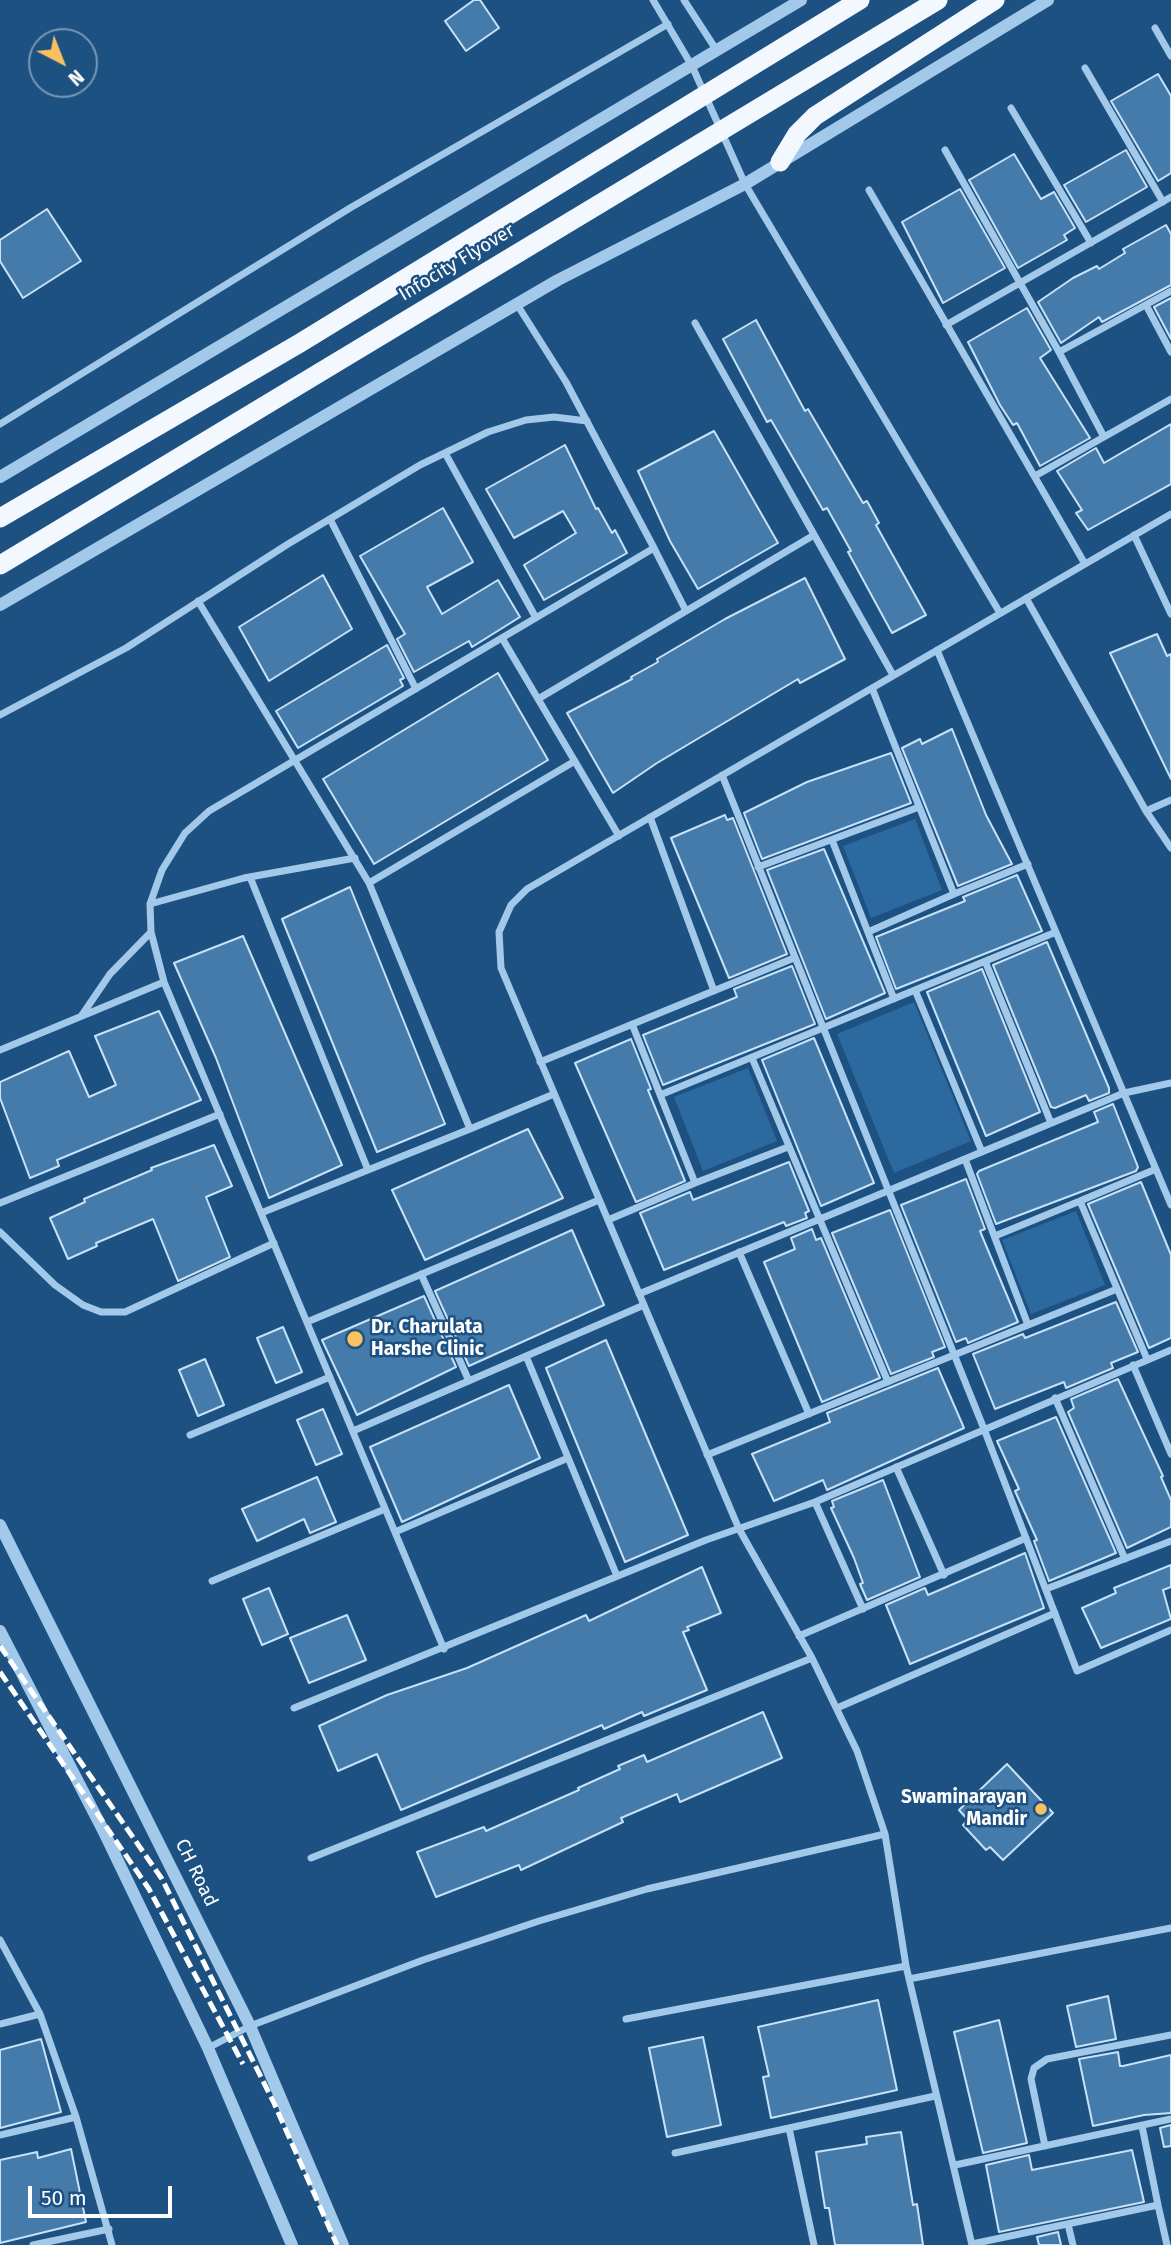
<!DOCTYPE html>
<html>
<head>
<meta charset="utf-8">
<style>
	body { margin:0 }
	#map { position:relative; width:1171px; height:2245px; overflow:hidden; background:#1d5182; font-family:"Fira Sans",sans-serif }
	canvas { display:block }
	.north { position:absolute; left:28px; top:28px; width:70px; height:70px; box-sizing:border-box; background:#1d5182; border:2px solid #7797b4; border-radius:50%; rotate:138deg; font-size:19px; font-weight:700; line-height:28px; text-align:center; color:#fff }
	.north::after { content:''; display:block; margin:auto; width:24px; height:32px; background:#f9c161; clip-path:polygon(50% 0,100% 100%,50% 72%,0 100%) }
	.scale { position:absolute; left:28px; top:2186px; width:144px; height:32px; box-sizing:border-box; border:4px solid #fff; border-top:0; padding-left:9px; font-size:21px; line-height:24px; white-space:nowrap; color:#fff; -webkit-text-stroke:5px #1d5182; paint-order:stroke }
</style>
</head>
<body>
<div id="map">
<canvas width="1171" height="2245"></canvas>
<div class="north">N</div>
<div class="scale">50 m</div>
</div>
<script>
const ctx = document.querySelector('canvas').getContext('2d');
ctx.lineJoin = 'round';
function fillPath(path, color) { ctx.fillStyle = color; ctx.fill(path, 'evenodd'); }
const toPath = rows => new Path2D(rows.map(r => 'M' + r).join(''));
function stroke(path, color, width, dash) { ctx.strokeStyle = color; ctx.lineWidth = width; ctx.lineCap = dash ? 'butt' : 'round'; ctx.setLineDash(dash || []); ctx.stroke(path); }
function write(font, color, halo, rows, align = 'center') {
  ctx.font = font + ' "Fira Sans",sans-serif'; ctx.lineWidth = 5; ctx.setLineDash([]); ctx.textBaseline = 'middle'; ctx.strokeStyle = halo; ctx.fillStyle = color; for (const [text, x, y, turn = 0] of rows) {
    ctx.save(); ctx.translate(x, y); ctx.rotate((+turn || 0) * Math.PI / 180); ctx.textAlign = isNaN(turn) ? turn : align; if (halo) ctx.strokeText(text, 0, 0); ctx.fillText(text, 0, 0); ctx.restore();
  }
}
fillPath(toPath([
	[915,819,942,890,871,918,843,846],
	[914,1002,971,1141,894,1173,837,1034],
	[748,1068,777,1141,703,1171,674,1097],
	[1076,1211,1105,1285,1031,1314,1002,1240]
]), '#2c699f');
const building = toPath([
	[474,0,480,0,499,28,466,51,445,21,474,0],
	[1158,74,1171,96,1171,173,1158,181,1111,101,1158,74],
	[1126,150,1147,187,1086,222,1064,185,1126,150],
	[1014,154,1041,199,1054,192,1075,228,1064,235,1067,240,1018,268,969,180,1014,154],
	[960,189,1005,268,943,303,902,222,960,189],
	[47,209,81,261,23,298,0,261,0,240,47,209],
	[1166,225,1171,234,1171,285,1102,322,1099,317,1061,343,1038,302,1073,278,1097,266,1099,269,1125,253,1123,249,1166,225],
	[1171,298,1171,339,1154,307,1171,298],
	[1027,308,1051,350,1040,358,1090,438,1040,466,1017,423,1013,425,1000,405,968,342,1027,308],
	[756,320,805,411,808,409,863,503,867,501,879,523,876,525,926,615,892,633,848,552,851,551,827,508,823,510,771,420,767,422,723,339,756,320],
	[1171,424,1171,484,1088,530,1076,513,1082,510,1057,471,1096,448,1104,463,1171,424],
	[714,431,778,543,698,589,670,541,638,471,714,431],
	[565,445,596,509,598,508,612,533,615,530,627,553,544,600,524,565,576,533,563,511,514,538,486,489,565,445],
	[443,508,473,562,427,587,442,614,498,580,520,617,472,647,469,641,414,672,397,639,405,634,360,556,443,508],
	[323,575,352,629,269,681,239,627,323,575],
	[805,578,845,659,800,683,798,679,657,763,613,793,567,713,632,679,631,677,658,662,657,659,725,619,805,578],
	[1157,634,1167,656,1171,654,1171,779,1110,653,1157,634],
	[387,645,404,678,400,680,403,686,298,748,276,711,387,645],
	[498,673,548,760,374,864,323,779,498,673],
	[952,729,986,815,1012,864,958,886,902,748,920,739,922,744,952,729],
	[891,753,911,803,762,859,744,813,807,782,891,753],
	[725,815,727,820,733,818,787,954,729,978,671,838,725,815],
	[824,849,885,993,826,1019,767,870,824,849],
	[1017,875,1042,931,896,989,876,937,965,901,963,897,1017,875],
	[350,887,445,1124,377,1152,282,919,350,887],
	[243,936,342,1165,269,1198,216,1058,174,963,243,936],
	[1047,942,1109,1088,1109,1093,1089,1101,1086,1095,1055,1108,1051,1107,993,965,1047,942],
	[792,966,815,1024,663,1085,643,1035,737,997,734,989,792,966],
	[982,969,1040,1112,986,1136,927,992,982,969],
	[159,1011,201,1100,57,1160,59,1166,30,1178,0,1098,0,1082,69,1051,89,1097,116,1085,95,1036,159,1011],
	[814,1038,874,1183,821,1206,762,1060,814,1038],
	[631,1039,651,1089,648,1090,685,1181,636,1202,575,1063,631,1039],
	[1113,1104,1138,1167,1136,1171,996,1224,977,1174,979,1171,1098,1122,1094,1112,1113,1104],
	[528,1129,563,1198,425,1260,392,1190,528,1129],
	[214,1145,232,1186,206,1197,230,1257,178,1281,153,1219,96,1243,97,1246,68,1259,50,1218,85,1202,84,1199,152,1170,151,1168,214,1145],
	[789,1162,809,1211,805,1213,807,1218,786,1226,784,1222,664,1270,640,1213,690,1192,693,1200,789,1162],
	[966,1179,985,1229,980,1231,1018,1322,968,1343,966,1338,956,1342,901,1205,966,1179],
	[1141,1182,1171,1255,1171,1338,1149,1348,1088,1204,1141,1182],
	[890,1210,945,1347,932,1352,934,1357,891,1374,832,1233,890,1210],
	[812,1229,816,1240,821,1238,880,1378,822,1402,764,1262,795,1249,791,1238,812,1229],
	[572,1230,604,1305,469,1366,435,1291,572,1230],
	[424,1296,456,1367,357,1415,322,1340,424,1296],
	[1116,1302,1138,1352,1111,1363,1113,1368,1066,1388,1064,1382,995,1409,973,1354,1023,1334,1025,1338,1116,1302],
	[283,1327,302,1372,276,1383,257,1338,283,1327],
	[606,1340,688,1535,625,1562,546,1368,606,1340],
	[205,1359,224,1405,198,1416,179,1370,205,1359],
	[938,1368,964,1428,827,1490,823,1480,774,1501,752,1454,830,1422,827,1413,938,1368],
	[1118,1379,1163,1476,1161,1477,1171,1500,1171,1527,1127,1548,1068,1412,1074,1408,1071,1399,1118,1379],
	[509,1385,540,1458,402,1522,370,1447,509,1385],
	[323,1409,342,1454,316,1465,297,1420,323,1409],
	[1056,1417,1116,1553,1049,1581,1034,1541,1037,1540,1015,1491,1019,1489,997,1441,1056,1417],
	[317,1477,336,1522,310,1533,304,1519,257,1541,242,1509,317,1477],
	[883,1480,920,1577,867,1600,860,1584,863,1583,854,1558,831,1508,834,1507,832,1501,883,1480],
	[1025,1553,1044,1608,910,1664,886,1605,925,1588,928,1595,1025,1553],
	[1171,1565,1171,1587,1163,1590,1171,1619,1101,1648,1082,1608,1116,1593,1114,1588,1171,1565],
	[702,1567,721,1613,687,1627,689,1630,683,1632,707,1690,644,1716,642,1712,604,1729,602,1725,401,1810,377,1754,338,1771,319,1726,387,1695,467,1668,586,1615,589,1621,702,1567],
	[269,1588,288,1634,262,1645,243,1599,269,1588],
	[347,1615,366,1660,309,1683,290,1638,347,1615],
	[763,1712,782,1758,680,1802,677,1794,621,1818,623,1822,521,1870,519,1865,436,1897,417,1852,484,1827,486,1831,579,1790,578,1788,620,1769,618,1766,644,1755,647,1762,763,1712],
	[1007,1764,1053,1813,1003,1860,990,1847,986,1850,963,1825,968,1820,959,1810,1007,1764],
	[1108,1996,1116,2039,1076,2047,1067,2006,1108,1996],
	[878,2000,897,2090,771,2118,763,2077,769,2076,758,2027,878,2000],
	[999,2020,1027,2143,983,2153,954,2032,999,2020],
	[703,2037,721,2125,667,2137,649,2048,703,2037],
	[41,2039,61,2112,0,2128,0,2050,41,2039],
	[1118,2052,1120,2066,1123,2066,1171,2055,1171,2113,1144,2115,1093,2126,1079,2059,1118,2052],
	[1171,2125,1171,2146,1164,2147,1160,2128,1171,2125],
	[901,2132,913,2205,917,2204,923,2245,835,2245,829,2208,825,2208,816,2152,867,2144,866,2137,901,2132],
	[71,2149,86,2222,0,2243,0,2160,37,2152,38,2158,71,2149],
	[1132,2150,1144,2202,999,2232,986,2165,1029,2155,1032,2170,1132,2150],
	[1058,2232,1061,2245,1039,2245,1037,2237,1058,2232]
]);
fillPath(building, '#457bab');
stroke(building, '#c7e1f7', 2);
stroke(toPath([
	[653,0,692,66,745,184,1000,613],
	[684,0,717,51],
	[1155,28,1171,56],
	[1085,68,1163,202],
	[1011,108,1091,243],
	[945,150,1059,352,1171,291],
	[869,190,1085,564],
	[1146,305,1171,352],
	[695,323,893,675],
	[946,325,1171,197],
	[1059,352,1104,437],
	[0,424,350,208,668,24],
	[445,453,536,618],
	[1035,476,1171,399],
	[330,519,416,689],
	[1134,535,1171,614],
	[654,548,686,611],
	[1026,598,1146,811,1171,848],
	[198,601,369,883,470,1129,261,1213],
	[502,638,619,836],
	[937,650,1171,1205],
	[872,688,954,894,1028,864],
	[538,699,814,535],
	[0,715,126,648,288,544,420,465,488,432,526,420,554,417,587,421],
	[722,775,984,1429,1077,1671,1171,1630],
	[1146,811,1171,800],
	[650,817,714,991],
	[832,840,894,999],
	[758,867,919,807],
	[250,877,368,1170],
	[369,883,575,761],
	[150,904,244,878,355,858],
	[868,932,954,894],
	[985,961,1051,1123],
	[915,990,982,1152],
	[82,1015,110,974,151,932],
	[0,1050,164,982],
	[752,1058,888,1382],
	[540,1062,794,958],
	[660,1095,1056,932],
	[470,1129,554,1094],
	[965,1159,1028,1325],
	[695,1183,788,1147],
	[0,1203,220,1114],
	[608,1220,695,1183,632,1024],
	[0,1232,55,1285,83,1305,101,1312,125,1312,274,1243],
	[995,1236,1080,1201],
	[739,1252,809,1414],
	[421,1274,469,1381],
	[639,1294,1124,1093,1171,1083],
	[307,1322,599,1200],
	[526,1356,617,1576],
	[1147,1359,1080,1201,1156,1169],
	[1133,1365,1171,1454],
	[1055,1398,1125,1559],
	[353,1431,644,1305],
	[190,1435,330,1377],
	[707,1455,1117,1289],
	[896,1467,944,1575],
	[815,1502,863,1609],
	[395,1532,568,1458],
	[212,1581,385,1509],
	[1046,1589,1171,1541],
	[799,1636,1026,1538],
	[444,1649,164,982,151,932,150,904,162,870,185,833,209,811,654,548,566,382,518,306],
	[294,1708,706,1540,815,1502,1171,1350],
	[837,1708,1055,1613],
	[885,1834,906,1966,972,2245],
	[311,1858,812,1658],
	[0,1940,40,2014,76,2117,112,2245],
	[909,1979,1171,1928],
	[626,2019,906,1966],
	[0,2024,40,2014],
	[208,2048,250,2026,423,1960,539,1921,647,1889,885,1834,857,1751,812,1658,739,1529,501,968,499,932,511,905,527,889,1171,514],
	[789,2128,814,2245],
	[0,2135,76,2117],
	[1045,2146,1031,2079,1034,2068,1047,2059,1171,2035],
	[675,2153,935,2096],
	[955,2165,1171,2119],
	[1158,2205,1167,2245],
	[1068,2224,1073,2245],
	[972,2244,1158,2205,1142,2126],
	[33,2245,109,2229]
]), '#a3c9ea', 7);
stroke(toPath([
	[0,477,801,0],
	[0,605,558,280,745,184,1048,0],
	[0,1525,250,2026,343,2245],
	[0,1631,103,1830,208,2048,292,2245]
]), '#a3c9ea', 12);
stroke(toPath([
	[780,162,797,134,815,116,995,0],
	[0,518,300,343,860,0],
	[0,565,938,0]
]), '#f2f8fe', 19);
stroke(toPath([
	[0,1646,162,1879,274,2103,337,2245],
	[0,1672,149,1889,243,2064]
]), '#fff', 5, [12, 5]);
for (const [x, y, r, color] of [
	[355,1339,9,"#f9c161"],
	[1041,1809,7,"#f9c161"]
]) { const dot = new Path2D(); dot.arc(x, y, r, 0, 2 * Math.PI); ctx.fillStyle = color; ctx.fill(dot); stroke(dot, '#1d5182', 2.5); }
write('19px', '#fff', '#1d5182', [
	["Infocity Flyover",457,263,-31],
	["CH Road",196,1873,64]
]);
write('bold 19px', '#fff', '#1d5182', [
	["Dr. Charulata",371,1328],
	["Harshe Clinic",371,1350],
	["Swaminarayan",1027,1798,"right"],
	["Mandir",1027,1820,"right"]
], 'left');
</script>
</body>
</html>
